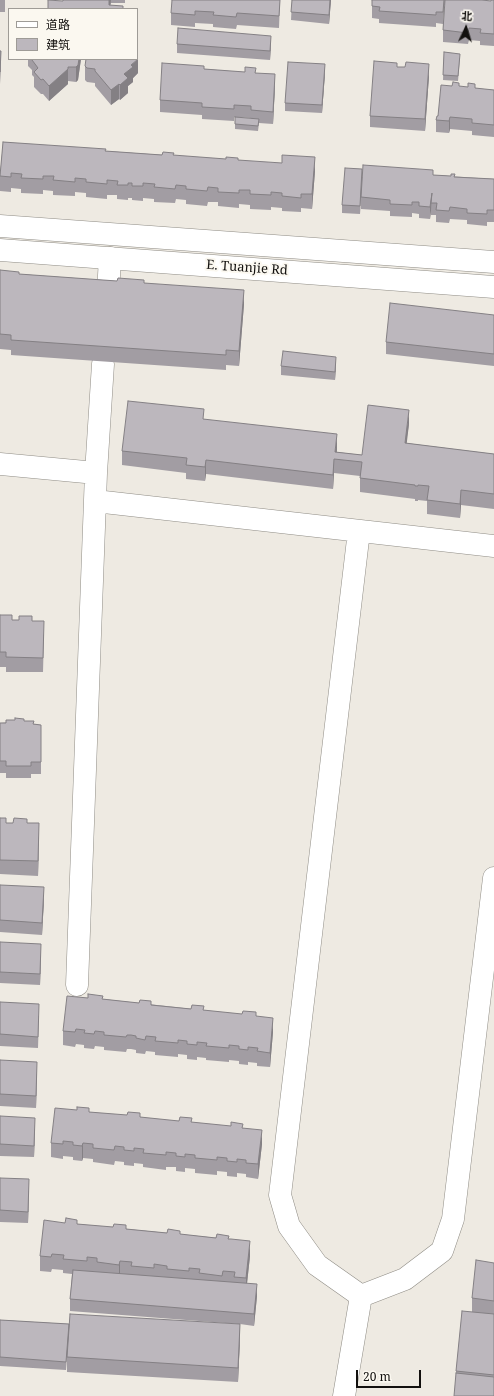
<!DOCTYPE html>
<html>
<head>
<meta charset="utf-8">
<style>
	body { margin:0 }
	#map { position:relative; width:494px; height:1396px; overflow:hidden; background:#eeeae2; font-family:"Noto Serif","Noto Sans SC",serif }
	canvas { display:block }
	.legend { position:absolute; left:8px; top:8px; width:130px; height:52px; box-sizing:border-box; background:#fbf8f0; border:1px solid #9e9b96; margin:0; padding:5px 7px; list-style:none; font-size:12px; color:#12100e }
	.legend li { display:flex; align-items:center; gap:8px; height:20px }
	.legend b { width:20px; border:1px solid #9e9b96 }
	.north { position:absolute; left:446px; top:8px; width:40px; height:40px; -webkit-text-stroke:3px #fbf8f0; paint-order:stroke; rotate:4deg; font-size:11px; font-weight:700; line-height:16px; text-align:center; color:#12100e }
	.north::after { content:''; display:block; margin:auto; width:14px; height:18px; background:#12100e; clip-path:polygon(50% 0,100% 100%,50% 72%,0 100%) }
	.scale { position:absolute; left:356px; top:1370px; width:65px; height:18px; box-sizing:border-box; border:2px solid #12100e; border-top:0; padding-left:5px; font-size:12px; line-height:14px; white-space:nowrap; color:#12100e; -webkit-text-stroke:3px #fbf8f0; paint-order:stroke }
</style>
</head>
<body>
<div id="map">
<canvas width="494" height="1396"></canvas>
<ul class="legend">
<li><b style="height:5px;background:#fff"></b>道路</li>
<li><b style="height:11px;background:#bcb7bd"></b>建筑</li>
</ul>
<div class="north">北</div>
<div class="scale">20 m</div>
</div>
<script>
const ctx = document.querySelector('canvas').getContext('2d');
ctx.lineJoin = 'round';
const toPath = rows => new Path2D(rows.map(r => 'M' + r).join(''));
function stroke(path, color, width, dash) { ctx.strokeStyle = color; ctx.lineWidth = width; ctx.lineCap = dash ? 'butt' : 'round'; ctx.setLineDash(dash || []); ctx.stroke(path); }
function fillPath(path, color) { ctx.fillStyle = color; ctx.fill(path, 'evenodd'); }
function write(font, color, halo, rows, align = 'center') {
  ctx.font = font + ' "Noto Serif",serif'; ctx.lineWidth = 4; ctx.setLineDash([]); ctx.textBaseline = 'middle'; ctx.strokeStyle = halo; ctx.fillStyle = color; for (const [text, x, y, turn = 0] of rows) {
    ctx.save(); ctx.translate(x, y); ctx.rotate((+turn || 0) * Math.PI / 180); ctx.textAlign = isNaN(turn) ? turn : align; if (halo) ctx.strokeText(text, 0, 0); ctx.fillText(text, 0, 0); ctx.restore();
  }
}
const minor = toPath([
	[108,293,110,258],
	[0,464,96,473],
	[95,501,494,546],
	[77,985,96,473,103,364],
	[361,1296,405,1279,442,1251,453,1219,494,878],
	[344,1396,361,1296,317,1265,289,1226,280,1195,359,531]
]);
const tertiary = toPath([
	[0,226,494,262],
	[0,250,494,287]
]);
stroke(minor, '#8f8c85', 23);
stroke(tertiary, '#8f8c85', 23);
stroke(minor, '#fff', 22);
stroke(tertiary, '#fff', 22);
fillPath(toPath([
	[0,0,5,0,5,12,0,12],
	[63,0,125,0,125,3,111,3,110,5,123,9,63,1],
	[280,0,279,28,237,25,236,29,213,27,213,24,195,23,195,27,171,25,171,13],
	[292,0,331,0,329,24,291,20],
	[372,0,482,0,491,1,494,0,494,46,480,45,480,41,469,40,468,44,443,42,443,30,445,5,444,5,443,24,436,23,436,27,379,23,379,19,372,18],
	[177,44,271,44,270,60,177,53],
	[444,52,460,58,458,81,443,80],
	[28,59,81,59,78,80,76,82,68,81,68,84,49,101,43,94,41,94,34,87,34,77,32,75,32,70,28,66],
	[85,66,138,73,133,78,133,82,128,86,128,93,120,100,119,99,111,105,95,86,95,83,87,82,85,80],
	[397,67,429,76,425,131,370,127,370,116],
	[204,69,256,73,275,86,273,124,259,123,258,131,235,129,235,117,251,119,251,118,234,117,234,121,202,119,202,115,160,112,160,100],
	[325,73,322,113,285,111,285,103],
	[452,86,494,90,494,137,472,135,472,131,450,129,449,133,436,132,436,120],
	[3,142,106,151,238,160,315,171,312,209,301,208,301,212,282,211,282,208,271,207,271,210,250,209,250,205,239,204,239,208,218,206,218,202,208,202,207,206,186,204,186,200,176,199,175,203,154,202,154,199,143,198,143,201,132,200,132,198,128,198,128,200,117,199,117,195,107,195,107,199,86,197,86,193,75,192,75,196,53,195,53,191,43,190,43,194,21,193,21,189,11,188,11,192,0,191,0,176],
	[433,175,494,179,494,222,487,222,487,226,467,224,467,220,450,219,449,223,436,222,436,215,431,215,431,210,430,219,419,218,419,214,412,213,412,217,390,216,390,211,361,209,361,201,360,214,342,213,342,205,362,177],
	[0,270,19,274,144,283,244,304,239,366,226,365,226,370,11,355,11,350,0,349],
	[494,315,494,366,386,354,386,342],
	[336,365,335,380,281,375,281,366],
	[204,419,337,449,337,452,362,455,409,424,406,443,494,454,494,509,461,505,460,518,427,514,427,501,418,500,418,501,415,501,415,499,360,492,360,476,334,473,333,489,206,474,205,481,186,479,186,473,122,465,122,451],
	[0,615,12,620,32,621,44,635,43,672,6,672,6,667,0,667],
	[24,721,34,724,41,725,41,774,31,774,31,778,6,778,6,773,0,773,0,723],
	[0,818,6,823,27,823,39,838,38,876,0,874],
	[0,885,44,899,42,935,0,932],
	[0,942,41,956,40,985,0,983],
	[103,999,256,1016,273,1032,270,1067,257,1066,257,1063,248,1062,248,1065,239,1064,239,1061,229,1060,229,1062,206,1060,206,1058,197,1057,197,1060,187,1059,187,1055,178,1054,178,1057,155,1055,155,1052,146,1051,145,1054,136,1053,136,1050,131,1049,127,1049,126,1052,104,1050,104,1047,95,1046,94,1049,84,1048,84,1045,76,1044,75,1047,63,1045,63,1031],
	[0,1002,39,1016,38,1048,0,1046],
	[0,1060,37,1074,36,1108,0,1106],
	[89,1112,243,1128,262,1144,258,1179,246,1177,246,1174,237,1173,237,1177,227,1176,227,1172,217,1171,217,1175,195,1173,195,1169,185,1168,185,1172,176,1171,176,1167,166,1167,166,1170,143,1167,143,1164,134,1163,134,1166,124,1165,124,1162,115,1161,114,1165,93,1162,93,1159,83,1158,82,1161,73,1160,73,1157,63,1156,63,1159,51,1157,51,1143],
	[0,1116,35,1129,34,1157,0,1156],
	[0,1178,29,1191,28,1223,0,1222],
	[77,1224,229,1239,250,1256,247,1284,257,1296,254,1326,240,1324,240,1339,238,1382,67,1372,67,1358,66,1370,0,1366,0,1320,69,1324,238,1324,70,1311,70,1299,72,1274,63,1273,63,1270,52,1269,51,1272,40,1271,40,1256],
	[494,1263,494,1396,456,1377,456,1371,472,1312,472,1298]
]), '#a29da3');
fillPath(toPath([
	[109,0,111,0,110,9,109,9],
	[330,0,331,0,329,24,329,15],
	[444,0,444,5,443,24,443,12],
	[271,36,271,44,270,60,270,51],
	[1,51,1,63,0,84,0,72],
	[79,59,81,59,78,80,76,82,76,67],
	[138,59,138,73,133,78,133,82,128,86,128,93,120,100,120,85,124,74,131,65],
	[325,64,325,73,322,113,322,105],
	[429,64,429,76,425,131,425,119],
	[68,69,68,84,49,101,49,86],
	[275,74,275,86,273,124,273,112],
	[119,84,119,99,111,105,111,90],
	[450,117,450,129,449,133,449,121],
	[315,157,315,171,312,209,312,194],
	[432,193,431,210,430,219,430,207],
	[244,290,244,304,239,366,239,351],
	[336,357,336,365,335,380,335,372],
	[409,410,409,424,405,458,405,443],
	[337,434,337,449,336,459,335,452],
	[334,459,334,473,333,489,333,475],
	[206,460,206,474,205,481,205,467],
	[461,490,461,505,460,518,460,504],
	[39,823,39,838,38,876,38,861],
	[44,887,44,899,42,935,42,923],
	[41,944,41,956,40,985,40,974],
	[273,1018,273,1032,270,1067,270,1053],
	[37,1062,37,1074,36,1108,36,1096],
	[35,1118,35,1129,34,1157,34,1146],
	[262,1130,262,1144,258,1179,258,1164],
	[83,1143,83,1158,82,1161,82,1146],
	[29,1179,29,1191,28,1223,28,1212],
	[250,1241,250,1256,246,1292,246,1278],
	[120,1261,120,1275,119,1280,119,1265],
	[257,1284,257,1296,254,1326,254,1314],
	[240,1324,240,1339,238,1382,238,1368]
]), '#848084');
const building = toPath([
	[48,0,63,1,63,0,109,0,109,5,123,6,123,9,48,9,48,0],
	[172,0,280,0,279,16,237,13,236,17,213,15,214,12,195,11,195,15,171,13,172,0],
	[292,0,330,0,329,15,291,12,292,0],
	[372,0,444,0,443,12,436,12,436,15,379,11,380,7,372,6,372,0],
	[445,0,482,0,491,1,491,0,494,0,494,34,480,33,481,29,469,28,468,33,443,30,445,0],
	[178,28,271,36,270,51,177,44,178,28],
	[0,51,1,51,0,72,0,51],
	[444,52,460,54,458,76,443,75,444,52],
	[137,58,138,59,131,65,133,67,124,74,128,78,120,85,119,84,111,90,95,71,95,69,87,68,85,66,86,59,137,59,137,58],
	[33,59,79,59,78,65,76,67,68,67,68,69,49,86,43,79,41,80,34,72,38,68,32,60,33,59],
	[374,61,397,63,397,67,405,67,406,62,429,64,425,119,370,116,374,61],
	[288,62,325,64,322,105,285,103,288,62],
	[162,63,204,66,204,69,245,72,245,67,256,68,255,73,275,74,273,112,251,110,251,106,234,105,234,109,202,107,202,103,160,100,162,63],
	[453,82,459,83,459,86,468,87,468,83,475,84,475,88,494,90,494,125,472,123,472,119,450,117,449,121,436,120,437,116,438,116,441,85,452,86,453,82],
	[235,117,259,119,258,126,235,124,235,117],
	[3,142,106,149,105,151,162,155,163,152,174,153,173,155,226,159,226,157,238,158,238,160,282,163,282,155,315,157,312,194,301,194,301,198,282,196,282,193,271,192,271,195,250,194,250,190,239,190,239,193,218,192,218,188,208,187,207,191,186,189,186,186,176,185,175,189,154,187,155,184,143,183,143,186,132,186,132,183,128,183,128,185,117,185,118,181,107,180,107,184,86,182,86,179,75,178,75,182,53,180,54,176,43,176,43,179,21,178,22,174,11,173,11,177,0,176,3,142],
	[363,165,433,170,433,175,451,176,451,174,455,174,454,177,494,179,494,210,487,210,487,214,467,213,467,209,450,207,449,211,436,210,437,203,431,203,432,193,430,207,419,206,419,202,412,202,412,205,390,204,390,200,361,197,363,165],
	[345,168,362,169,360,206,342,205,345,168],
	[0,270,19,272,19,274,117,281,118,278,144,280,144,283,244,290,239,351,226,350,226,355,11,340,11,335,0,334,0,270],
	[390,303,494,315,494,354,386,342,390,303],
	[283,351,336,357,335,372,281,366,283,351],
	[128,401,204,409,203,419,337,434,335,452,362,455,368,405,409,410,405,443,494,454,494,494,461,490,460,504,427,500,429,486,418,485,418,486,415,486,415,485,360,478,362,462,334,459,333,475,206,460,205,467,186,465,187,458,122,451,128,401],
	[0,615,12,615,12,620,19,620,19,616,32,616,32,621,44,621,43,658,6,657,6,652,0,652,0,615],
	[15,718,24,719,24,721,34,721,33,724,41,725,41,762,31,762,31,766,6,766,6,761,0,761,0,723,6,723,6,720,15,720,15,718],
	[0,818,6,818,6,823,13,823,14,818,27,819,27,823,39,823,38,861,0,860,0,818],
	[0,885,44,887,42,923,0,920,0,885],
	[0,942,41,944,40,974,0,972,0,942],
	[88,994,103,996,102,999,139,1003,140,1000,151,1001,151,1005,191,1009,192,1005,204,1006,203,1010,242,1014,243,1011,256,1012,256,1016,273,1018,270,1053,257,1051,258,1048,248,1047,248,1050,239,1049,239,1046,229,1045,229,1048,206,1046,207,1043,197,1042,197,1045,187,1044,187,1041,178,1040,178,1043,155,1041,156,1037,146,1036,145,1040,136,1038,136,1036,131,1035,127,1035,126,1037,104,1035,104,1032,95,1031,94,1034,84,1033,85,1030,76,1029,75,1032,63,1031,67,996,88,998,88,994],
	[0,1002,39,1004,38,1037,0,1034,0,1002],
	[0,1060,37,1062,36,1096,0,1094,0,1060],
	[77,1107,89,1108,89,1112,127,1115,128,1112,140,1113,140,1117,179,1121,180,1117,192,1118,191,1122,231,1126,231,1122,243,1124,242,1128,262,1130,258,1164,246,1163,246,1160,237,1159,237,1162,227,1161,227,1158,217,1157,217,1160,195,1158,195,1155,185,1154,185,1157,176,1156,176,1153,166,1152,166,1155,143,1153,144,1149,134,1148,134,1151,124,1150,124,1147,115,1146,114,1150,93,1148,93,1144,83,1143,82,1146,73,1145,73,1142,63,1141,63,1144,51,1143,55,1108,77,1110,77,1107],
	[0,1116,35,1118,34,1146,0,1144,0,1116],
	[0,1178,29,1179,28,1212,0,1210,0,1178],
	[66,1218,77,1220,77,1224,113,1227,114,1224,126,1225,126,1229,167,1233,168,1229,180,1231,180,1234,216,1238,217,1234,229,1236,228,1239,231,1239,250,1241,246,1278,234,1277,235,1272,223,1271,222,1276,199,1273,200,1269,189,1268,189,1271,167,1269,167,1266,154,1264,154,1268,131,1266,132,1262,120,1261,119,1265,97,1262,97,1258,87,1257,87,1261,63,1259,64,1255,52,1254,51,1257,40,1256,44,1220,65,1223,66,1218],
	[476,1260,494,1263,494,1301,472,1298,476,1260],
	[73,1270,257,1284,254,1314,70,1299,73,1270],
	[462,1311,494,1314,494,1375,456,1371,462,1311],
	[70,1314,240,1324,238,1368,67,1357,70,1314],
	[0,1320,69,1324,66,1362,0,1357,0,1320],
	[456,1373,494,1377,494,1396,454,1396,456,1373]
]);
fillPath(building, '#bcb7bd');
stroke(building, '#848084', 1);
write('13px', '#12100e', '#fbf8f0', [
	["E. Tuanjie Rd",247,268,4]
]);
</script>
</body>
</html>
